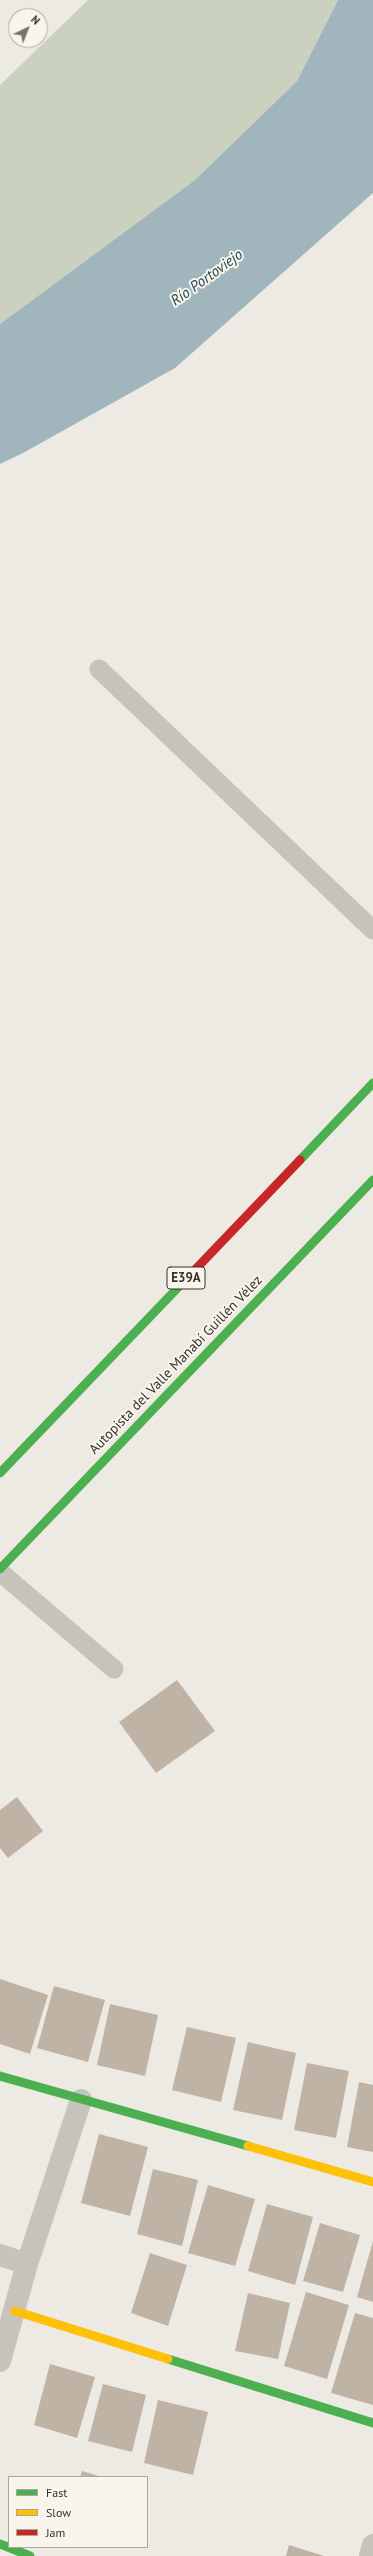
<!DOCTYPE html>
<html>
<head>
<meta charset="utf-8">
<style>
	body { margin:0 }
	#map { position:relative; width:373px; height:2556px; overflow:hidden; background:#edeae3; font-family:"PT Sans",sans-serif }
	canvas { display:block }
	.legend { position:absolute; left:8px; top:2476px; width:140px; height:72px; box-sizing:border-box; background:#f9f5ec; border:1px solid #aba79e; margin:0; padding:5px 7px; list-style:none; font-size:12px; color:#37312a }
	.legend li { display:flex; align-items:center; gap:8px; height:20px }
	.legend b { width:20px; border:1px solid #aba79e }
	.north { position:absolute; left:8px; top:8px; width:40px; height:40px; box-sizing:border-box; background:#f9f5ec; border:1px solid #aba79e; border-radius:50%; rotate:43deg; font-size:11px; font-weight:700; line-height:16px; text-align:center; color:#37312a }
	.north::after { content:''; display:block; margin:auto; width:14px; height:18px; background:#77726b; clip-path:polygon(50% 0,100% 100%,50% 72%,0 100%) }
</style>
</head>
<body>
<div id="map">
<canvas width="373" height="2556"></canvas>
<ul class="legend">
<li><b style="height:5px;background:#4caf50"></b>Fast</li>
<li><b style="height:5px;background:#ffc107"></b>Slow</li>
<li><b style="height:5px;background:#c62828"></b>Jam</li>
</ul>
<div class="north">N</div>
</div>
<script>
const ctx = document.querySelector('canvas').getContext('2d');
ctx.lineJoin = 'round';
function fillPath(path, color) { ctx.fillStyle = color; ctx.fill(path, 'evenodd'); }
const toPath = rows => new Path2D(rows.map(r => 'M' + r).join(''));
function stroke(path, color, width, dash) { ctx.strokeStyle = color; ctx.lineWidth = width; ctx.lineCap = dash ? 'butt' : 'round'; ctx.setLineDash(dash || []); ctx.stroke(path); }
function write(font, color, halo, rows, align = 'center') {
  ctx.font = font + ' "PT Sans",sans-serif'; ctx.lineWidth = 4; ctx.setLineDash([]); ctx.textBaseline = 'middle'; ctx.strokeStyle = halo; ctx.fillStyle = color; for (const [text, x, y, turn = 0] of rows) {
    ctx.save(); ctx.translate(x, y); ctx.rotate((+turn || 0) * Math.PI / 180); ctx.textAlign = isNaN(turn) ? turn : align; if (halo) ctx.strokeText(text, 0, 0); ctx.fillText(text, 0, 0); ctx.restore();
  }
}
fillPath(toPath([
	[88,0,338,0,297,81,195,180,0,324,0,85]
]), '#cad2bf');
fillPath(toPath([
	[338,0,373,0,373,193,175,368,23,453,0,464,0,324,195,180,297,81]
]), '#a1b6bc');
fillPath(toPath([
	[177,1680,215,1731,156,1773,119,1722],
	[17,1797,43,1831,8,1858,0,1848,0,1810],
	[0,1979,48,1995,30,2054,0,2044],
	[54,1986,105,2000,88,2062,37,2048],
	[110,2004,158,2015,145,2076,97,2065],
	[187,2027,236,2038,221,2102,172,2090],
	[248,2042,296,2053,282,2120,233,2110],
	[307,2063,349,2071,336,2138,294,2130],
	[359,2082,373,2085,373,2152,347,2147],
	[99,2134,148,2147,130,2216,81,2203],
	[153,2169,198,2180,182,2246,137,2234],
	[208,2185,255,2199,235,2266,188,2253],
	[267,2204,313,2217,295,2285,248,2271],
	[320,2223,360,2235,343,2292,303,2281],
	[373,2241,373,2302,357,2297],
	[150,2253,187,2265,168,2326,131,2313],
	[306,2292,349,2305,327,2379,284,2366],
	[248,2293,290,2303,278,2359,235,2351],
	[355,2313,373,2318,373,2405,331,2393],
	[50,2364,95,2377,77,2438,34,2425],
	[103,2384,146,2395,132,2452,88,2441],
	[158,2400,208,2412,193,2475,144,2463],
	[82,2471,102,2477,80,2477],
	[289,2545,324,2556,286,2556]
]), '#bfb3a6');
stroke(toPath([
	[99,669,373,930],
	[0,1572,114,1669]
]), '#c6c3bc', 19);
stroke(toPath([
	[0,2255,27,2264],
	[0,2361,27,2264,81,2100],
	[370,2556,373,2545]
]), '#c6c3bc', 22);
stroke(toPath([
	[300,1160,373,1083],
	[0,1473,190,1275],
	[0,1569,373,1180],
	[0,2076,248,2146],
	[168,2359,373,2423],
	[0,2544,30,2556]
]), '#4caf50', 9);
stroke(toPath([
	[248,2146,373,2182],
	[15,2311,168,2359]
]), '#ffc107', 9);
stroke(toPath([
	[190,1275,300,1160]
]), '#c62828', 9);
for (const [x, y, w] of [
	[186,1278,38]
]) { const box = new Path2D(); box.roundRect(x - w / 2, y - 11, w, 22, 3); ctx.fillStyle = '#f9f5ec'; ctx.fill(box); stroke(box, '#37312a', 1); }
write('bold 13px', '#37312a', null, [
	["E39A",186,1278]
]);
write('14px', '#37312a', '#f9f5ec', [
	["Autopista del Valle Manabí Guillén Vélez",176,1365,-46]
]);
write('italic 15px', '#244754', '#f9f5ec', [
	["Río Portoviejo",207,278,-36]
]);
</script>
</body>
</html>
